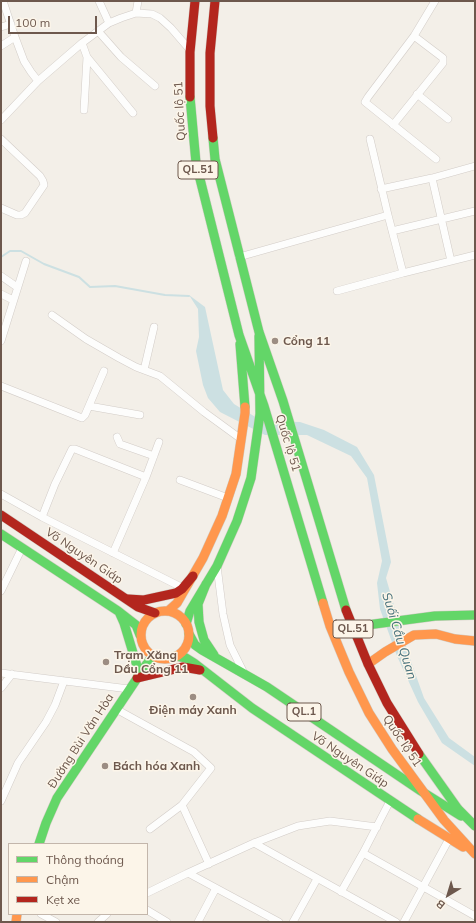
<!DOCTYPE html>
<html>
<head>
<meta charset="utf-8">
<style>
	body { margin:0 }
	#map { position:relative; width:476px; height:923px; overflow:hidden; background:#f3efe8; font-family:Mulish,sans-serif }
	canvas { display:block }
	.frame { position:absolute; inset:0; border:2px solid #6d584d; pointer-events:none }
	.legend { position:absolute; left:8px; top:843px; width:140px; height:72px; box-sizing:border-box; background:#fcf5e9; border:1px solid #c3b6ab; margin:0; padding:5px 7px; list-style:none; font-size:12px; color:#6d584d }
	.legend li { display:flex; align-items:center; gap:8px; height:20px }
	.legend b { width:20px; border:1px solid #c3b6ab }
	.north { position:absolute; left:428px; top:875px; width:40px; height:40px; -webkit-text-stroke:3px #fcf5e9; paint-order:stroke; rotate:218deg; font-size:11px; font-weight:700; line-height:16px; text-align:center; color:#6d584d }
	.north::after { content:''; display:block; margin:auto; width:14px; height:18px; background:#6d584d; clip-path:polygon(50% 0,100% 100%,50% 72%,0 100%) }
	.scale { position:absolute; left:8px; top:16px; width:89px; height:18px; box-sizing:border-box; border:2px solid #6d584d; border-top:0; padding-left:5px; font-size:12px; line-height:14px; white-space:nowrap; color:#6d584d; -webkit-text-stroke:3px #fcf5e9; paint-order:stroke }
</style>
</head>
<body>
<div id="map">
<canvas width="476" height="923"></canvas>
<div class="frame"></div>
<ul class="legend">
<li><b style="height:5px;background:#63d668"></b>Thông thoáng</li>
<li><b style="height:5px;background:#ff974d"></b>Chậm</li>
<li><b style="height:5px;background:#b3261e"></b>Kẹt xe</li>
</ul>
<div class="north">B</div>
<div class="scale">100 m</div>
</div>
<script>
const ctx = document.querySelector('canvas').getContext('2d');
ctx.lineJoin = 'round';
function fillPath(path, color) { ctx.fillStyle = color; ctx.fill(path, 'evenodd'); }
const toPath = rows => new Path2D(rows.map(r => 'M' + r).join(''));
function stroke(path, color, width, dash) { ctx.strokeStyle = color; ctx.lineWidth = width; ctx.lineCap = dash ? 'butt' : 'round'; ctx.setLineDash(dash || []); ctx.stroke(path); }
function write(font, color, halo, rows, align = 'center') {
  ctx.font = font + ' Mulish,sans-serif'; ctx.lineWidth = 3; ctx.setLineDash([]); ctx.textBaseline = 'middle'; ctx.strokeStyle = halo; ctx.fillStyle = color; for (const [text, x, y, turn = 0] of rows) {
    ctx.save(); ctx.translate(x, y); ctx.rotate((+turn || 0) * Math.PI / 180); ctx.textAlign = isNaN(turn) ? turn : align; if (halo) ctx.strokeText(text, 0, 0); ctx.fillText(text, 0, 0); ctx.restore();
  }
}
fillPath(toPath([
	[189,295,205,307,223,390,234,404,262,421,300,422,324,430,357,447,374,475,391,562,386,578,408,653,424,698,449,738,475,757,475,766,442,743,418,702,397,656,380,609,377,583,382,561,367,478,351,456,307,435,265,435,220,412,208,398,203,385,196,351,199,337,198,309]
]), '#cce0e2');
stroke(toPath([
	[1,257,10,251,21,251,44,264,79,277,90,287,115,286,165,295,189,296]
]), '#cce0e2', 2);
const street = toPath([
	[3,1,15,37,24,61,31,72,38,81],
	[99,1,109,23],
	[435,1,414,36,368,97,365,102,436,159],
	[136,13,138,1],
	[1,27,11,24],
	[98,31,121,57,155,86],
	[82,43,87,57,84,110],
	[1,46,15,37],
	[87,57,133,113],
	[417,94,448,119],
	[1,120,38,81,82,43,109,23,121,18,136,13,152,14,160,18,171,28,190,50],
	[393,125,443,63,443,58,414,36],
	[1,139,40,176,43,181,44,185,25,213,21,215,17,215,1,208],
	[370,139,388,215],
	[432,178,451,261],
	[381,189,432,178,475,166],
	[392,231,475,211],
	[239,257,388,215,403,273,475,255],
	[1,276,17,287],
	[337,291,403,273],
	[1,294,13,300],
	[52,315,86,339,119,358,136,367,160,376,204,412,241,439],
	[1,341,26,261],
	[144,370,154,327],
	[1,386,82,418,85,415,104,371],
	[89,406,140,415],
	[117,437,120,444,154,456],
	[146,477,159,442],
	[180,480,228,498],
	[1,494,42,517,183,588],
	[42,517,55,484,72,449,75,449,146,477,113,553],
	[217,566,223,614,230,645,244,673],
	[1,591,22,548],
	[1,673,129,689],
	[1,688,12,674],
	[116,709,194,752,211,768,182,805,209,864],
	[1,801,18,763,46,722,55,705,64,681],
	[150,829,182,805],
	[254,843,396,922],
	[363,853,475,916],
	[188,873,279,922],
	[341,892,363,853,390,801],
	[147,893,188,873,254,843,298,826,330,821,377,827],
	[147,910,167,922],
	[41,914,56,922],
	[98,922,107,914],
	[198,922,216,888],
	[293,922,317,879],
	[404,922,449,839]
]);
const fast = toPath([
	[190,97,196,163,239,335,264,406,323,603],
	[213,138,215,159,259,332,283,401,346,610],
	[240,344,245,407],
	[1,534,118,611,136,625,140,635],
	[206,584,198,604,199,622,204,640,214,655],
	[120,614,124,623,137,666,138,676],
	[186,624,190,611,217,566,237,521,251,478,260,414,259,336],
	[352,627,435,616,475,615],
	[189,634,195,645,202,650,267,687,421,791,461,816],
	[176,656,186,658,194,663,252,708,418,819],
	[419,754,458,809,475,826],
	[39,844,46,823,57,798,152,656]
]);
const slow = toPath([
	[323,603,330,626,349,672,369,713,392,749,444,820,475,854],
	'141 635a24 24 0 1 1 48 0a24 24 0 1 1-48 0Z',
	[168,611,177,603,203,558,222,516,236,474,245,413,245,407],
	[368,664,385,652,414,635,436,634,455,639,475,641],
	[418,819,463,847],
	[16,922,17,914]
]);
const jam = toPath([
	[190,97,190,52,195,1],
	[213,138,210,106,210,53,215,1],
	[1,515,138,607,155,613],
	[128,599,144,600,176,593,182,589,193,576],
	[346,610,368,664,387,703,419,754],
	[137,678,183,667,200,670]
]);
stroke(street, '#d2ccc7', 8);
stroke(fast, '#d1cbc3', 10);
stroke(slow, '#d1cbc3', 10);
stroke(jam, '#d1cbc3', 10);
stroke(street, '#fdfdfc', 7);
stroke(fast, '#63d668', 9);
stroke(slow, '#ff974d', 9);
stroke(jam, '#b3261e', 9);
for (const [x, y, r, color] of [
	[275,341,4,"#9c8d83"],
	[106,662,4,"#9c8d83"],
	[193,697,4,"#9c8d83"],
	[105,766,4,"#9c8d83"]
]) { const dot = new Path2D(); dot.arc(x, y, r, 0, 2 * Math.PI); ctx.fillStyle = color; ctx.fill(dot); stroke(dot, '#fcf5e9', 1.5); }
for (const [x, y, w] of [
	[198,170,40],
	[353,629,40],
	[304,712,34]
]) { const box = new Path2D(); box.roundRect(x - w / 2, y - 9, w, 18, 3); ctx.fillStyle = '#fcf5e9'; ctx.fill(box); stroke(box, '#6d584d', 1); }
write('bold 11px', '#6d584d', null, [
	["QL.51",198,170],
	["QL.51",353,629],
	["QL.1",304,712]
]);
write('12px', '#6d584d', '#fcf5e9', [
	["Quốc lộ 51",180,111,-93],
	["Quốc lộ 51",288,443,73],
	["Võ Nguyên Giáp",84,556,34],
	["Đường Bùi Văn Hòa",81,741,-57],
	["Quốc lộ 51",402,741,56],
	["Võ Nguyên Giáp",350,760,34]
]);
write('bold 12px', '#6d584d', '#fcf5e9', [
	["Cổng 11",283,341],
	["Trạm Xăng",114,655],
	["Dầu Cổng 11",114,669],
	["Điện máy Xanh",193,710,"center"],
	["Bách hóa Xanh",113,766]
], 'left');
write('italic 13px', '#4a747e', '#fcf5e9', [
	["Suối Cầu Quan",399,636,73]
]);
</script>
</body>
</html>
